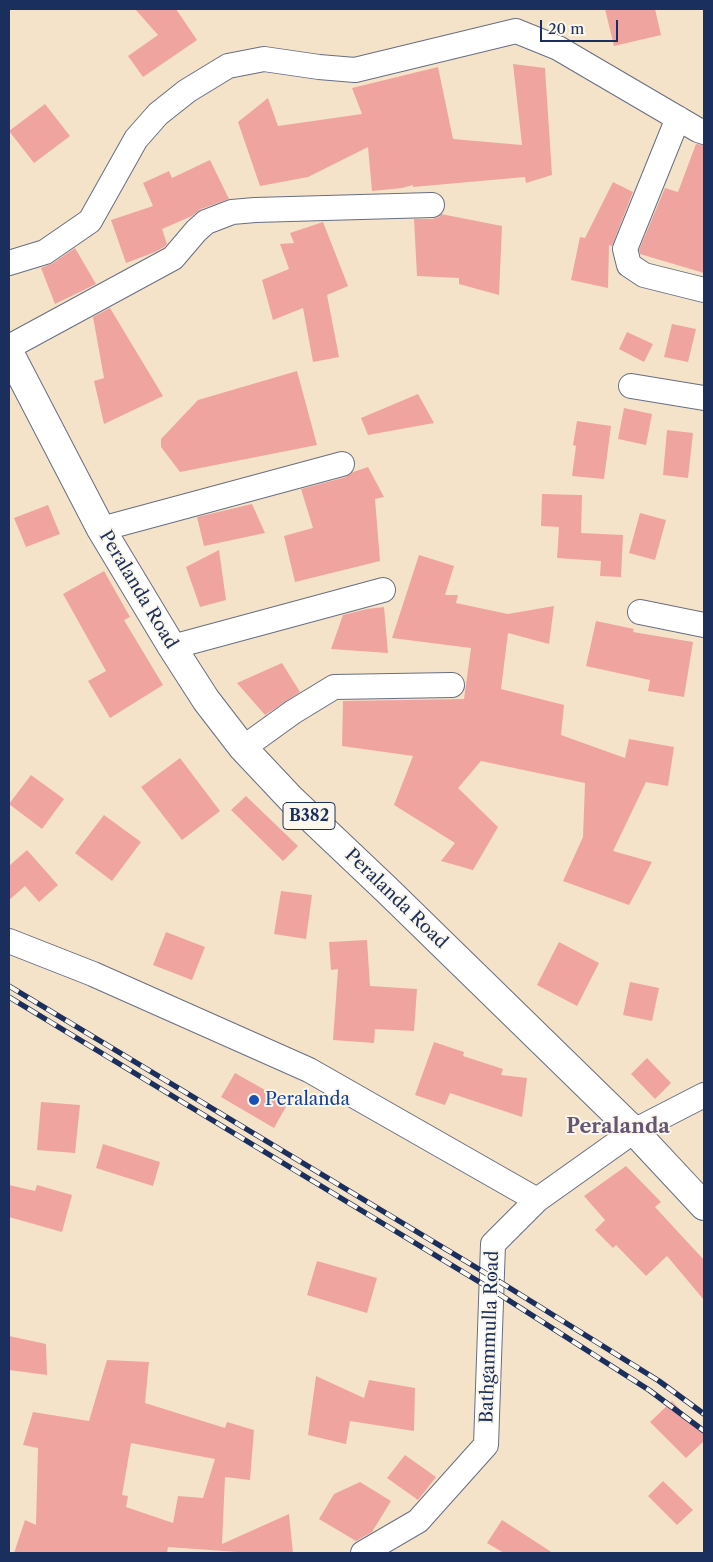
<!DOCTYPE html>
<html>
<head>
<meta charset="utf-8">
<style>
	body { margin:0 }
	#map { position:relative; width:713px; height:1562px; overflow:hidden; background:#f5e3c9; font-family:"Libre Caslon Text",serif }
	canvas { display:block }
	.frame { position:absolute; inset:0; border:10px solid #1b2f5e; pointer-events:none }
	.scale { position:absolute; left:540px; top:20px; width:78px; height:22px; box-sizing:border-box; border:2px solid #1b2f5e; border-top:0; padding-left:6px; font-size:15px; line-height:18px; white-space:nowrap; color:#1b2f5e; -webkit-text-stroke:4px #fbf7ec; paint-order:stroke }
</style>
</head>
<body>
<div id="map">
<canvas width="713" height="1562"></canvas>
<div class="frame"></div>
<div class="scale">20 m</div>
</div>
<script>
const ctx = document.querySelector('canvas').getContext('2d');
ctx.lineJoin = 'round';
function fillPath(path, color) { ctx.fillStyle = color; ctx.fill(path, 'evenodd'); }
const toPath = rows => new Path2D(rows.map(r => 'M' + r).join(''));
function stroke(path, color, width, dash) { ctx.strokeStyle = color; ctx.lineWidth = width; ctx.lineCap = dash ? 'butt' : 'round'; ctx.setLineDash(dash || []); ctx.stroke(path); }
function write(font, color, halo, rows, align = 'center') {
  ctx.font = font + ' "Libre Caslon Text",serif'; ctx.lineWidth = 4; ctx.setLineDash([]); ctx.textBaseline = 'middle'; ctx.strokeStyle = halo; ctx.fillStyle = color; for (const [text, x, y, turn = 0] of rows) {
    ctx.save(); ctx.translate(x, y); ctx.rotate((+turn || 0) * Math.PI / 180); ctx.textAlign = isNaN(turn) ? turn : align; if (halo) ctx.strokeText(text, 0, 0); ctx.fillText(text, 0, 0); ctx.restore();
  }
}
fillPath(toPath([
	[135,9,176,9,197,40,143,77,128,56,158,35],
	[605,9,655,9,661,35,614,46],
	[513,64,545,68,552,175,526,183,525,177,413,187,413,185,402,188,372,191,368,147,308,177,260,186,238,122,268,98,278,126,362,114,352,88,438,67,453,139,522,145],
	[45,104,70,136,34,163,9,131],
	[696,144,704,145,704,273,640,254,639,250,665,188,678,192],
	[210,160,229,199,201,209,192,216,162,229,167,244,164,247,155,252,126,263,111,220,153,206,143,183,169,171,172,178],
	[613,182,633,192,612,246,609,245,608,288,571,280,580,237,585,238],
	[441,214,502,226,499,295,459,284,459,278,417,276,414,219,432,219,439,217],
	[323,222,348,286,327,295,339,357,313,362,303,308,273,320,262,280,289,269,280,244,294,243,290,233],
	[75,248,96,284,55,304,41,268,53,263],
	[110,308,163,396,104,424,94,381,104,378,93,317],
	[672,324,696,329,688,362,664,357],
	[627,332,653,344,644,362,619,349],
	[297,371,317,445,180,472,161,447,161,439,198,400],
	[418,394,434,423,368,435,361,418],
	[624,408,652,414,646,445,618,439],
	[577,421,611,426,604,479,572,476,576,446,573,445],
	[667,430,693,433,688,478,663,475],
	[368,467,384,497,375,499,380,561,295,582,284,536,313,528,301,489,346,477,353,472],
	[542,494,582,495,581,533,623,535,621,577,600,576,601,561,557,558,559,527,541,526],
	[252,504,265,533,204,546,197,517],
	[48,505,60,534,26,547,14,518],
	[640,513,666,520,655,560,629,553],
	[219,550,226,600,200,607,186,567],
	[419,555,454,566,445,595,458,595,456,603,508,614,554,606,549,644,508,633,501,689,564,705,561,735,625,758,629,739,674,747,668,786,646,782,613,851,652,862,629,905,563,881,583,837,585,783,481,761,458,788,498,827,473,870,441,861,455,843,394,805,413,756,342,746,343,701,464,699,471,648,392,638],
	[104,571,130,617,124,620,163,685,110,718,88,681,106,671,63,594],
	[384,607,388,653,331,649,343,615,367,609],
	[596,621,634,629,633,632,693,642,684,697,648,691,650,680,586,666],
	[282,663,300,692,265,715,237,683],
	[180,758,220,811,182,840,141,787],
	[31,775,64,799,42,829,9,804],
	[246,796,298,846,283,861,231,810],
	[104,815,141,842,112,881,75,853],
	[27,850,58,885,39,902,25,886,9,900,9,866],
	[281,891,312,895,306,939,274,934],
	[166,932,205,947,192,980,153,965],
	[367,940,370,986,417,989,414,1031,375,1029,374,1043,333,1040,338,969,331,970,329,942],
	[559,942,599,963,577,1006,537,985],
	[630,982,659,988,652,1021,623,1015],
	[434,1042,464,1052,463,1056,503,1069,501,1075,527,1078,522,1117,450,1093,445,1105,415,1095],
	[647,1058,671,1083,655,1099,631,1074],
	[235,1073,288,1103,274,1128,221,1097],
	[41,1102,80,1105,75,1153,37,1150],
	[103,1144,160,1162,153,1186,96,1168],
	[626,1166,661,1202,655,1207,704,1260,704,1300,667,1256,646,1276,616,1245,613,1248,595,1230,605,1220,584,1196],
	[9,1185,35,1191,37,1185,72,1195,62,1232,9,1217],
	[317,1261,377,1278,367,1313,307,1295],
	[9,1336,46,1344,47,1375,9,1370],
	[107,1360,149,1362,145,1403,225,1428,227,1422,254,1430,250,1480,225,1477,222,1544,289,1514,293,1553,251,1553,168,1547,167,1553,14,1553,25,1520,36,1525,38,1448,23,1445,33,1412,89,1421],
	[131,1443,215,1459,203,1498,178,1496,173,1523,126,1507,128,1496,122,1495],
	[316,1376,364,1398,369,1380,415,1388,414,1431,350,1421,346,1444,308,1435],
	[672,1401,704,1435,704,1441,686,1458,650,1422],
	[405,1455,436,1477,418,1500,387,1478],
	[663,1481,693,1510,677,1525,648,1496],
	[360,1482,391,1501,372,1532,356,1541,319,1519,334,1494],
	[502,1520,553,1553,504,1553,487,1543]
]), '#f0a49f');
const minor = toPath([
	[678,118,625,249,629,265,644,275,704,290],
	[9,263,45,252,90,221,136,139,158,114,187,91,228,66,264,59,319,67,355,70,516,31,558,48,698,130,704,132],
	[9,347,173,258,196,231,206,222,232,212,255,210,432,205],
	[631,386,704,398],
	[101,529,342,464],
	[640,612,704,625],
	[172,647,383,590],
	[243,748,293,712,334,687,452,685],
	[9,941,93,974,309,1070,537,1200],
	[363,1553,418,1521,486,1445,493,1244,537,1200,634,1131,704,1095]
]);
const primary = toPath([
	[9,352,101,529,172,647,206,700,243,748,292,800,387,890,634,1131,704,1206]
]);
stroke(minor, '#676e83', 26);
stroke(primary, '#676e83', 30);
stroke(minor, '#fff', 24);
stroke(primary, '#fff', 28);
const rail = toPath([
	[9,986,492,1277,659,1381,704,1414],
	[9,997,491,1289,649,1390,704,1431]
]);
stroke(rail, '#1b2f5e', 5.5);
stroke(rail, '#fbf7ec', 4, [11]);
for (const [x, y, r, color] of [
	[254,1100,6,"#1a4fb4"]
]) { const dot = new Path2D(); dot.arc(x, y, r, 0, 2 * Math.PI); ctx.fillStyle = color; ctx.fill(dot); stroke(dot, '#fbf7ec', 2); }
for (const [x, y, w] of [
	[309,816,52]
]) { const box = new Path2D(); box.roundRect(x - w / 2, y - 13.5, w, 27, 4); ctx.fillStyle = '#fbf7ec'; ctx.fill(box); stroke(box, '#1b2f5e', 1); }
write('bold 16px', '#1b2f5e', null, [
	["B382",309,816]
]);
write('18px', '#1b2f5e', '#fbf7ec', [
	["Peralanda Road",138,590,59],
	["Peralanda Road",396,899,44],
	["Bathgammulla Road",490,1337,-88]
]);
write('18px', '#164399', '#fbf7ec', [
	["Peralanda",265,1100]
], 'left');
write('bold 20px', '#665875', '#fbf7ec', [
	["Peralanda",618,1127]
]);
</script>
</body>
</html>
